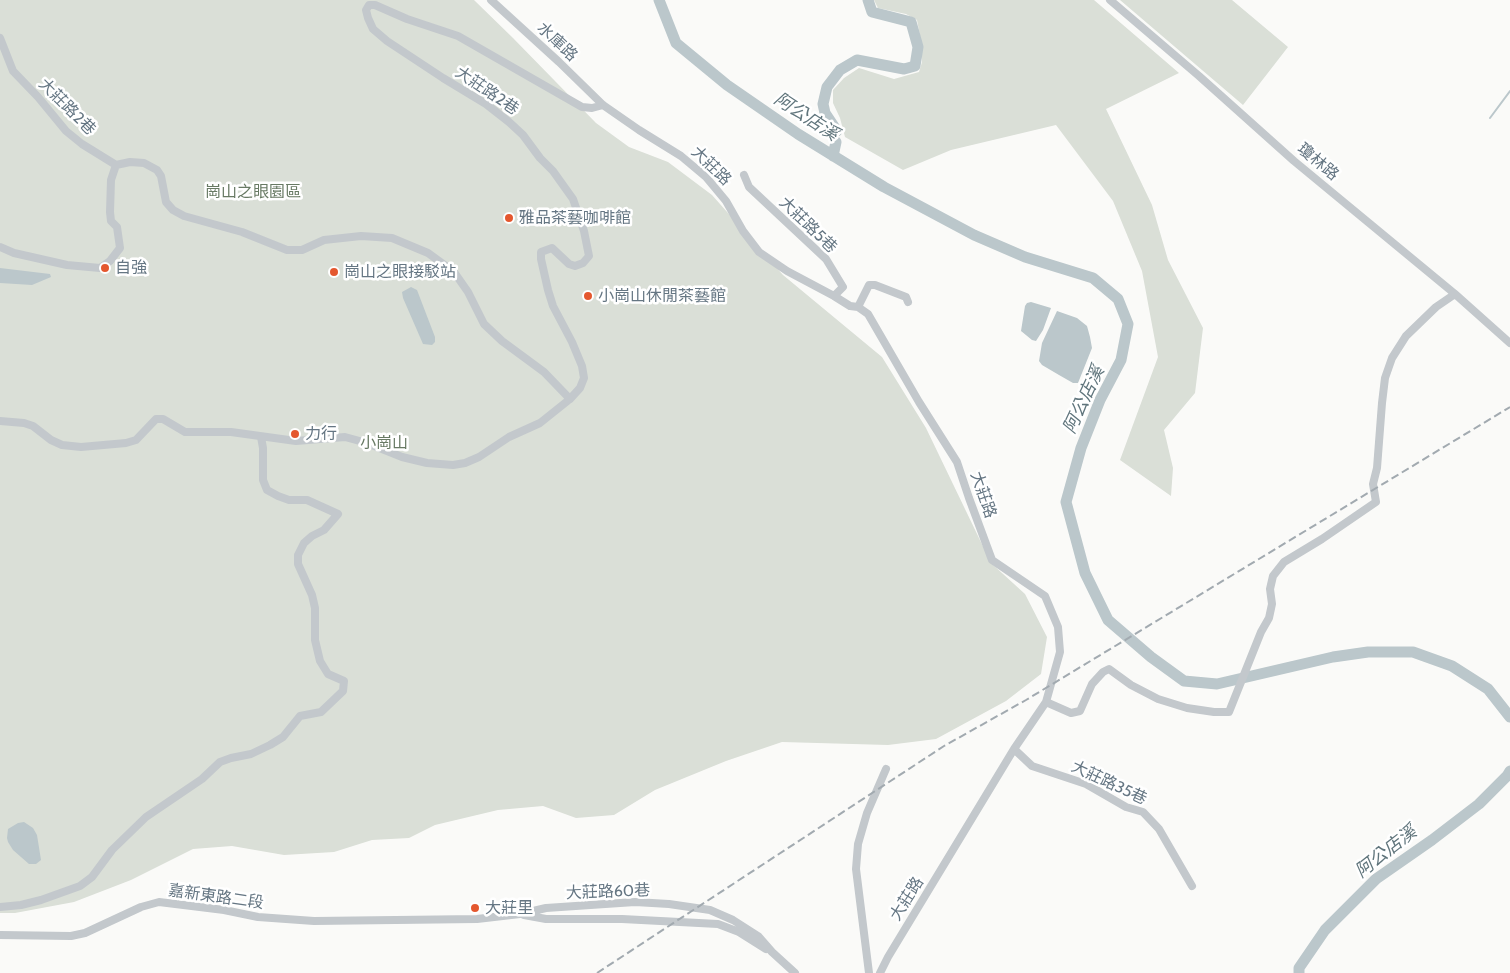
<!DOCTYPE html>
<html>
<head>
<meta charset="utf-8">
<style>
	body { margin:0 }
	canvas { display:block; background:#fafaf8 }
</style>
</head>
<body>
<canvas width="1510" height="973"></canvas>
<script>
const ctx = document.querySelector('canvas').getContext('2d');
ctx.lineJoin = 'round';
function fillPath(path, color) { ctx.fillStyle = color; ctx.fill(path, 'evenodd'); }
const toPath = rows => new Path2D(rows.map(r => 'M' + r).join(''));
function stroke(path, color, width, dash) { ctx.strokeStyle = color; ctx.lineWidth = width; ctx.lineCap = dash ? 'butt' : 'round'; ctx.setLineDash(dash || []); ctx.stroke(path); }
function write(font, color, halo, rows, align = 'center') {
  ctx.font = font + ' Cabin,"Noto Sans TC",sans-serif'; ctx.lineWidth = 5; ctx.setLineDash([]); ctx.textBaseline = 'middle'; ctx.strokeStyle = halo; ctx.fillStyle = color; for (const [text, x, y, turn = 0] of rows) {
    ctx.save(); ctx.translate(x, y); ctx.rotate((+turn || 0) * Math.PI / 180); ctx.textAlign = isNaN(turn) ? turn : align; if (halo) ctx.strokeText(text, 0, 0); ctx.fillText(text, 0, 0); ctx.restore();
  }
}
fillPath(toPath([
	[0,0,474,0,513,38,596,123,629,147,668,162,712,195,783,275,882,357,926,428,991,563,1025,594,1047,637,1041,674,1006,701,936,739,888,745,782,742,726,761,655,790,614,815,576,818,543,806,498,810,435,825,409,838,372,840,334,852,284,855,232,846,193,849,131,880,74,902,15,913,0,913],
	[874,0,1094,0,1179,73,1106,109,1152,205,1168,260,1203,328,1195,393,1164,430,1173,468,1171,496,1120,460,1158,357,1142,271,1113,201,1056,125,951,150,903,170,845,137,840,118,833,103,833,90,844,78,859,68,894,79,919,72,922,62,921,41,917,20,906,14,878,8],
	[1120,0,1232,0,1288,47,1243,105]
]), '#dadfd7');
fillPath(toPath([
	[0,268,50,274,51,277,32,285,0,283],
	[411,287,417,290,435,337,435,342,432,345,423,344,403,298,402,292],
	[1031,302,1051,308,1043,330,1036,341,1032,340,1021,331,1025,306,1027,303],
	[1057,311,1077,318,1087,326,1090,337,1092,348,1078,383,1073,383,1059,375,1042,365,1039,361,1042,343],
	[24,822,33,828,37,835,41,860,36,864,29,864,13,850,8,842,7,838,8,829,18,823]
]), '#bbc7cb');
stroke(toPath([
	[1490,118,1510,91]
]), '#bbc7cb', 2);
stroke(toPath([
	[659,0,676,43,727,85,798,134,884,187,974,235,1025,257,1093,278,1118,299,1128,324,1121,360,1100,400,1081,448,1066,502,1085,573,1108,620,1151,657,1184,681,1217,684,1333,657,1368,652,1413,652,1452,666,1488,689,1510,717],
	[837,131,825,113,823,104,827,87,840,70,857,60,904,69,915,66,918,47,911,22,872,12,868,0],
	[833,156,836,142],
	[1299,973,1299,968,1325,930,1376,879,1432,840,1479,804,1507,776,1510,771]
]), '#bbc7cb', 11);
stroke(toPath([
	[491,0,559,62,603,105,639,130,681,156,706,177,726,201,743,231,759,252,787,271,834,296,850,306,858,307,868,314,919,402,957,462,969,498,992,560,1045,596,1058,627,1060,652,1046,702,1014,749,888,957,880,973],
	[1110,0,1199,76,1294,161,1455,294,1510,343],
	[0,38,13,71,38,97,66,131,82,144,116,165,130,162,144,163,157,170,161,176,166,202,173,210,184,216,242,232,287,250,302,250,324,240,361,236,392,238,428,253,454,272,468,292,484,324,502,341,544,372,570,399,580,388,584,378,582,366,572,342,553,306,548,290,541,259,541,252,552,248,569,264,575,266,583,263,589,256,584,231,573,199,553,171,540,158,523,135,509,122,486,104,443,78,387,41,373,29,368,18,366,10,369,5,375,5,407,19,458,36,582,107,592,108,603,105],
	[744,175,749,187,826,259,843,287,834,296],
	[0,247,14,253,67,265,100,268,110,261,120,248,117,227,111,221,110,212,111,180,116,165],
	[858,307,869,285,875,285,906,297,908,302],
	[0,421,24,423,33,426,51,440,62,445,81,447,126,443,136,440,156,419,163,419,185,432,231,432,296,441,345,437,367,443,402,457,427,463,453,465,465,463,479,457,509,437,540,423,570,399],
	[1046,702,1071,713,1080,711,1092,684,1103,672,1109,669,1131,685,1158,699,1187,708,1214,712,1229,712,1261,632,1269,618,1272,604,1270,589,1273,576,1284,562,1322,539,1376,502,1373,484,1377,468,1382,403,1385,378,1392,358,1406,336,1436,307,1455,294],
	[1014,749,1032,766,1086,784,1126,807,1143,812,1159,829,1192,886],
	[0,907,21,905,41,900,80,886,92,877,112,850,146,817,202,779,220,762,231,758,251,754,270,745,283,737,300,716,321,712,343,691,344,681,328,674,320,661,315,640,315,608,312,595,298,564,298,555,304,543,312,536,324,530,338,514,307,500,289,500,278,496,267,490,263,480,263,448,261,437],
	[524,915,546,919,622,919,718,924,739,932,766,949],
	[0,935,71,936,85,933,141,907,159,902,224,910,258,917,314,921,477,919,520,914,546,908,635,902,669,904,710,910,733,920,758,936,772,952,795,973],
	[869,973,856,869,858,844,867,813,886,769]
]), '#c3c8cc', 8);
stroke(toPath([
	[597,973,944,746,1026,700,1510,407]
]), '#a2aab0', 2, [8, 4]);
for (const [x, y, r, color] of [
	[509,218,5,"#e4572e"],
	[105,268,5,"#e4572e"],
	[334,272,5,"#e4572e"],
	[588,296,5,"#e4572e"],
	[295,434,5,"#e4572e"],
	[475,908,5,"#e4572e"]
]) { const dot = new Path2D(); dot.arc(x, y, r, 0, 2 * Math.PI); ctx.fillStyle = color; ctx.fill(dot); stroke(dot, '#fff', 2); }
write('16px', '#657683', '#fff', [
	["水庫路",557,42,43],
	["大莊路2巷",487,91,34],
	["大莊路2巷",67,107,45],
	["瓊林路",1318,162,40],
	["大莊路",711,166,44],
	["大莊路5巷",808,225,44],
	["大莊路",983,495,71],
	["大莊路35巷",1109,783,25],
	["大莊路60巷",608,892,-2],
	["嘉新東路二段",216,897,8],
	["大莊路",907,899,-58]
]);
write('16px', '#687a64', '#fff', [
	["崗山之眼園區",253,192],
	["小崗山",384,443]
]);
write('16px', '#657683', '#fff', [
	["雅品茶藝咖啡館",519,218],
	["自強",115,268],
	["崗山之眼接駁站",344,272],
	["小崗山休閒茶藝館",598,296],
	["力行",305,434],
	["大莊里",485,908]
], 'left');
write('italic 18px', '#60757c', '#fff', [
	["阿公店溪",806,117,33],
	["阿公店溪",1084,400,-65],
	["阿公店溪",1386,852,-38]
]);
</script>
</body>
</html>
